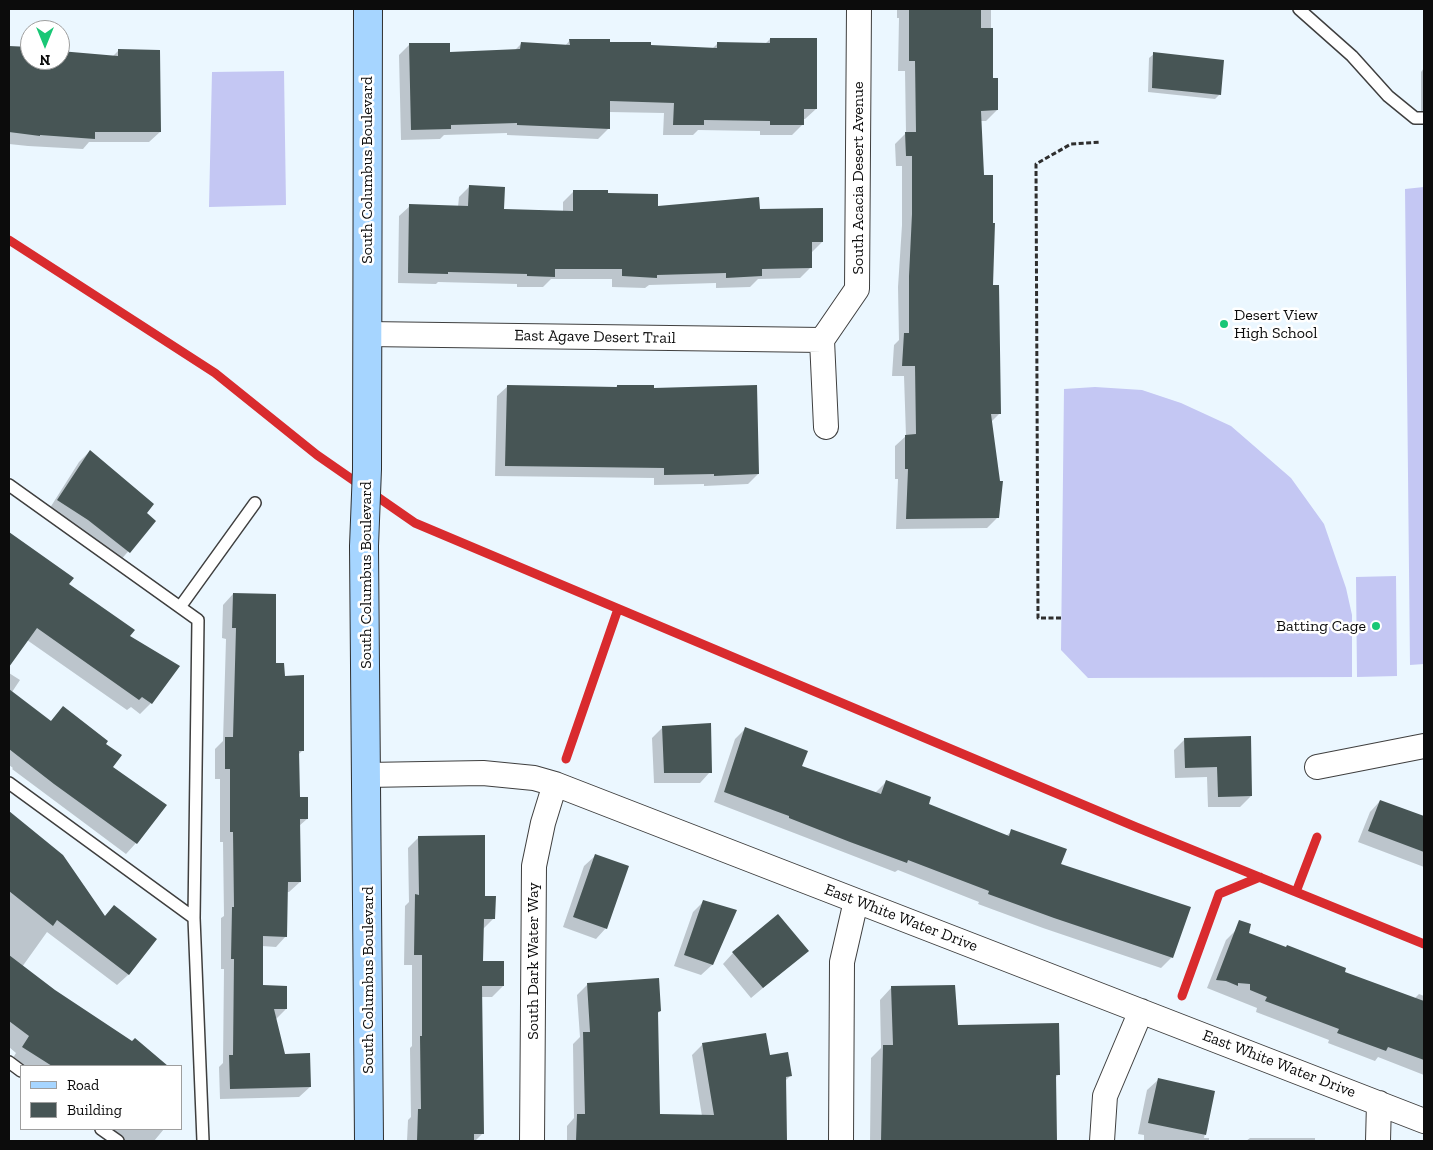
<!DOCTYPE html>
<html>
<head>
<meta charset="utf-8">
<style>
	body { margin:0 }
	#map { position:relative; width:1433px; height:1150px; overflow:hidden; background:#ebf7ff; font-family:"Zilla Slab",serif }
	canvas { display:block }
	.frame { position:absolute; inset:0; border:10px solid #0c0c0c; pointer-events:none }
	.legend { position:absolute; left:20px; top:1065px; width:162px; height:65px; box-sizing:border-box; background:#fff; border:1px solid #9e9e9e; margin:0; padding:6px 9px; list-style:none; font-size:15px; color:#0c0c0c }
	.legend li { display:flex; align-items:center; gap:10px; height:25px }
	.legend b { width:25px; border:1px solid #9e9e9e }
	.north { position:absolute; left:20px; top:20px; width:50px; height:50px; box-sizing:border-box; background:#fff; border:1px solid #9e9e9e; border-radius:50%; rotate:180deg; font-size:14px; font-weight:700; line-height:20px; text-align:center; color:#0c0c0c }
	.north::after { content:''; display:block; margin:auto; width:18px; height:22px; background:#19c776; clip-path:polygon(50% 0,100% 100%,50% 72%,0 100%) }
</style>
</head>
<body>
<div id="map">
<canvas width="1433" height="1150"></canvas>
<div class="frame"></div>
<ul class="legend">
<li><b style="height:6px;background:#a6d5ff"></b>Road</li>
<li><b style="height:14px;background:#475555"></b>Building</li>
</ul>
<div class="north">N</div>
</div>
<script>
const ctx = document.querySelector('canvas').getContext('2d');
ctx.lineJoin = 'round';
function fillPath(path, color) { ctx.fillStyle = color; ctx.fill(path, 'evenodd'); }
const toPath = rows => new Path2D(rows.map(r => 'M' + r).join(''));
function stroke(path, color, width, dash) { ctx.strokeStyle = color; ctx.lineWidth = width; ctx.lineCap = dash ? 'butt' : 'round'; ctx.setLineDash(dash || []); ctx.stroke(path); }
function write(font, color, halo, rows, align = 'center') {
  ctx.font = font + ' "Zilla Slab",serif'; ctx.lineWidth = 5; ctx.setLineDash([]); ctx.textBaseline = 'middle'; ctx.strokeStyle = halo; ctx.fillStyle = color; for (const [text, x, y, turn = 0] of rows) {
    ctx.save(); ctx.translate(x, y); ctx.rotate((+turn || 0) * Math.PI / 180); ctx.textAlign = isNaN(turn) ? turn : align; if (halo) ctx.strokeText(text, 0, 0); ctx.fillText(text, 0, 0); ctx.restore();
  }
}
fillPath(toPath([
	[284,71,286,205,209,207,212,72],
	[1424,187,1424,664,1410,665,1405,189],
	[1095,387,1142,390,1181,403,1231,426,1291,478,1324,524,1346,588,1352,615,1352,677,1088,678,1061,650,1064,389],
	[1396,576,1397,676,1357,677,1356,577]
]), '#c4c7f3');
fillPath(toPath([
	[897,9,991,9,991,79,997,110,986,121,980,121,1000,413,991,422,998,517,987,528,896,529,898,479,895,479,895,446,906,436,904,376,892,376,894,345,899,340,898,287,902,225,902,166,896,166,895,144,906,133,905,71,898,71,899,18,897,18],
	[770,39,816,109,805,119,803,119,803,124,792,135,760,135,760,131,698,130,693,135,663,135,664,113,609,112,609,128,598,139,507,135,507,133,444,135,440,139,401,140,399,55,410,44,449,53,514,51,521,44,565,46,570,40,650,47,712,49,718,43,765,44],
	[9,47,30,48,30,60,60,60,60,53,112,57,118,51,160,132,149,142,89,142,83,149,28,146,9,144],
	[1154,54,1220,94,1215,99,1148,92,1149,58],
	[1424,68,1424,114,1421,114,1421,72],
	[469,187,503,210,563,212,563,202,573,192,606,194,657,207,759,211,822,242,811,253,811,267,800,278,758,279,750,287,716,288,716,283,649,285,645,288,612,287,612,279,551,279,543,287,517,287,517,284,438,282,436,284,398,283,399,216,410,206,458,207,459,197],
	[508,386,615,388,617,386,653,389,758,474,748,484,704,486,704,484,654,485,654,478,495,476,497,396],
	[90,451,145,513,155,521,118,563,48,511,79,462],
	[9,533,72,578,67,584,129,637,178,666,151,703,140,714,131,707,127,710,27,640,9,665],
	[233,594,284,677,302,751,298,755,299,798,307,819,299,826,300,882,289,892,287,892,286,936,276,947,262,946,261,987,286,1009,275,1020,284,1055,310,1087,299,1097,220,1099,219,1067,223,1063,224,969,221,969,221,918,224,916,223,842,220,842,220,779,215,779,215,749,223,741,226,639,222,638,223,605],
	[9,673,20,680,12,692,50,722,63,708,104,744,136,843,126,854,12,769,13,768,9,765],
	[663,727,710,772,700,783,654,783,652,738],
	[746,728,800,767,875,793,886,782,927,805,1006,836,1012,831,1060,864,1172,957,1161,968,1043,928,978,904,979,902,898,870,895,872,714,802,735,739],
	[1185,739,1251,796,1240,807,1208,807,1207,777,1175,778,1174,750],
	[1380,801,1424,818,1424,867,1358,842,1370,812],
	[15,818,104,917,114,907,156,939,128,975,117,985,47,932,22,967,54,991,132,1043,135,1039,166,1066,26,1066,13,1058,16,1053,9,1047,9,823],
	[419,837,484,897,494,918,483,929,482,962,503,986,492,997,481,997,482,1134,475,1141,407,1141,408,1120,411,1117,410,1048,412,1046,412,965,404,965,405,906,409,902,408,848],
	[595,856,606,928,596,939,563,927,584,866],
	[704,901,735,911,712,965,701,975,674,966,693,912],
	[1236,930,1343,973,1414,999,1419,994,1424,996,1424,1075,1378,1057,1375,1061,1328,1043,1329,1040,1256,1012,1257,1008,1207,988,1226,940],
	[807,951,751,998,723,964,733,953],
	[587,985,660,1011,657,1014,659,1116,702,1116,692,1055,703,1044,769,1056,790,1076,785,1081,786,1141,567,1141,567,1126,574,1118,573,1044,580,1037,577,995],
	[891,988,957,1026,1058,1075,1055,1078,1056,1141,870,1141,871,1058,881,1048,880,1000],
	[1158,1080,1214,1092,1204,1138,1209,1138,1209,1141,1144,1141,1144,1135,1138,1134,1147,1090],
	[111,1129,164,1129,154,1141,126,1141],
	[1250,1138,1315,1138,1315,1141,1246,1141]
]), '#0003');
stroke(toPath([
	[9,240,215,373,317,455,415,523,1136,827,1424,944],
	[566,759,618,609],
	[1296,892,1317,837],
	[1182,996,1219,894,1260,877]
]), '#d92b2e', 9);
fillPath(toPath([
	[909,9,981,9,981,28,993,28,993,78,998,78,998,110,981,111,984,175,993,175,993,223,995,223,993,285,999,285,1001,414,991,414,1000,481,1003,481,999,518,906,519,908,469,905,469,905,435,916,434,915,366,902,366,904,333,909,333,909,276,912,214,912,156,906,156,905,132,916,132,915,61,909,61],
	[770,38,817,38,817,109,804,109,804,125,770,125,770,121,704,120,704,125,673,125,674,103,610,101,610,129,517,125,517,123,451,125,451,129,411,130,409,43,450,43,450,52,520,49,521,42,570,45,569,39,610,39,610,42,651,42,651,45,717,48,717,42,770,43],
	[9,46,30,47,30,60,60,60,60,51,118,56,118,49,160,50,161,132,95,132,95,139,40,135,40,136,9,132],
	[1153,52,1224,60,1221,95,1152,88],
	[469,185,505,187,504,209,573,211,573,190,608,190,608,193,658,194,658,206,759,197,760,209,823,208,823,242,812,242,812,268,762,269,762,276,726,278,726,273,657,275,657,278,622,276,622,269,555,269,555,277,527,276,527,274,448,272,448,274,408,273,409,204,468,206],
	[507,385,617,387,617,385,654,385,654,388,757,385,759,474,714,476,714,474,664,475,664,468,505,466],
	[90,450,154,504,147,513,156,521,130,553,88,520,57,500],
	[9,532,74,578,69,584,135,630,130,636,180,666,152,704,142,697,139,700,37,628,9,667],
	[233,593,276,594,276,663,284,663,285,676,304,675,304,751,299,751,300,797,308,797,308,819,300,819,301,882,288,882,287,937,263,936,263,985,287,986,287,1009,274,1009,285,1054,310,1053,311,1087,230,1089,229,1055,233,1055,234,959,231,959,232,907,234,907,233,832,230,832,230,769,225,769,225,737,233,737,236,628,232,628],
	[9,689,51,721,63,706,108,741,106,744,122,755,113,767,167,805,137,844,54,784,9,749],
	[711,723,712,773,664,773,662,726],
	[745,727,808,751,802,766,881,794,886,780,931,797,929,804,1009,836,1011,829,1067,849,1061,864,1191,907,1173,958,1054,918,988,894,989,891,908,860,907,863,850,842,789,818,789,816,724,792],
	[1251,736,1252,796,1218,797,1217,767,1185,768,1184,738],
	[1380,800,1424,816,1424,852,1368,831],
	[9,811,63,855,105,916,114,905,157,939,129,975,57,920,53,926,9,891],
	[485,835,485,896,496,896,495,919,484,919,483,961,504,961,504,986,482,986,484,1134,474,1134,474,1141,417,1141,418,1109,421,1109,420,1036,422,1036,422,955,414,955,415,894,419,895,418,836],
	[595,854,629,866,607,929,573,917],
	[703,900,737,910,713,965,684,955],
	[778,914,809,951,763,988,732,952],
	[1239,920,1251,924,1249,933,1286,947,1287,945,1346,968,1345,972,1424,1001,1424,1060,1388,1047,1386,1051,1337,1033,1339,1029,1265,1001,1267,997,1250,990,1250,984,1238,983,1238,986,1226,981,1216,980],
	[9,955,55,990,132,1041,135,1038,168,1066,52,1066,22,1047,29,1036,9,1021],
	[659,978,661,1011,658,1012,660,1114,714,1115,702,1043,766,1033,770,1055,788,1052,792,1076,786,1077,787,1141,576,1141,577,1114,585,1114,583,1032,590,1032,587,983],
	[955,985,958,1025,1059,1023,1060,1075,1056,1075,1057,1141,881,1141,883,1045,893,1045,891,986],
	[1158,1078,1215,1091,1206,1135,1148,1123]
]), '#475555');
const lane = toPath([
	[1299,9,1352,56,1388,96,1415,118,1424,118],
	[9,485,198,620,194,918,203,1141],
	[180,607,255,503],
	[9,783,194,918],
	[9,1062,21,1071],
	[101,1129,118,1141]
]);
const street = toPath([
	[367,334,822,340],
	[826,427,822,340,857,289,859,9],
	[1317,767,1424,746],
	[366,775,483,773,534,778,555,784,1424,1121],
	[532,1141,534,866,543,823,555,784],
	[841,1141,842,962,856,901],
	[1102,1141,1105,1096,1141,1011],
	[1378,1141,1379,1103]
]);
const secondary = toPath([
	[368,9,367,469,364,546,369,1141]
]);
stroke(lane, '#3f3f3f', 14);
stroke(street, '#3f3f3f', 26);
stroke(secondary, '#2e2e2e', 30);
stroke(toPath([
	[1061,618,1038,618,1036,164,1071,144,1101,142]
]), '#2e2e2e', 3, [5, 2.5]);
stroke(lane, '#fff', 11);
stroke(street, '#fff', 24);
stroke(secondary, '#a6d5ff', 28);
for (const [x, y, r, color] of [
	[1224,324,5,"#19c776"],
	[1376,626,5,"#19c776"]
]) { const dot = new Path2D(); dot.arc(x, y, r, 0, 2 * Math.PI); ctx.fillStyle = color; ctx.fill(dot); stroke(dot, '#fff', 2); }
write('16px', '#0c0c0c', '#fff', [
	["South Columbus Boulevard",367,170,-90],
	["South Acacia Desert Avenue",858,178,-90],
	["East Agave Desert Trail",595,337,1],
	["South Columbus Boulevard",366,575,-90],
	["East White Water Drive",901,918,21],
	["South Dark Water Way",533,961,-90],
	["South Columbus Boulevard",368,980,-90],
	["East White Water Drive",1279,1064,21]
]);
write('16px', '#0c0c0c', '#fff', [
	["Desert View",1234,315],
	["High School",1234,333],
	["Batting Cage",1366,626,"right"]
], 'left');
</script>
</body>
</html>
